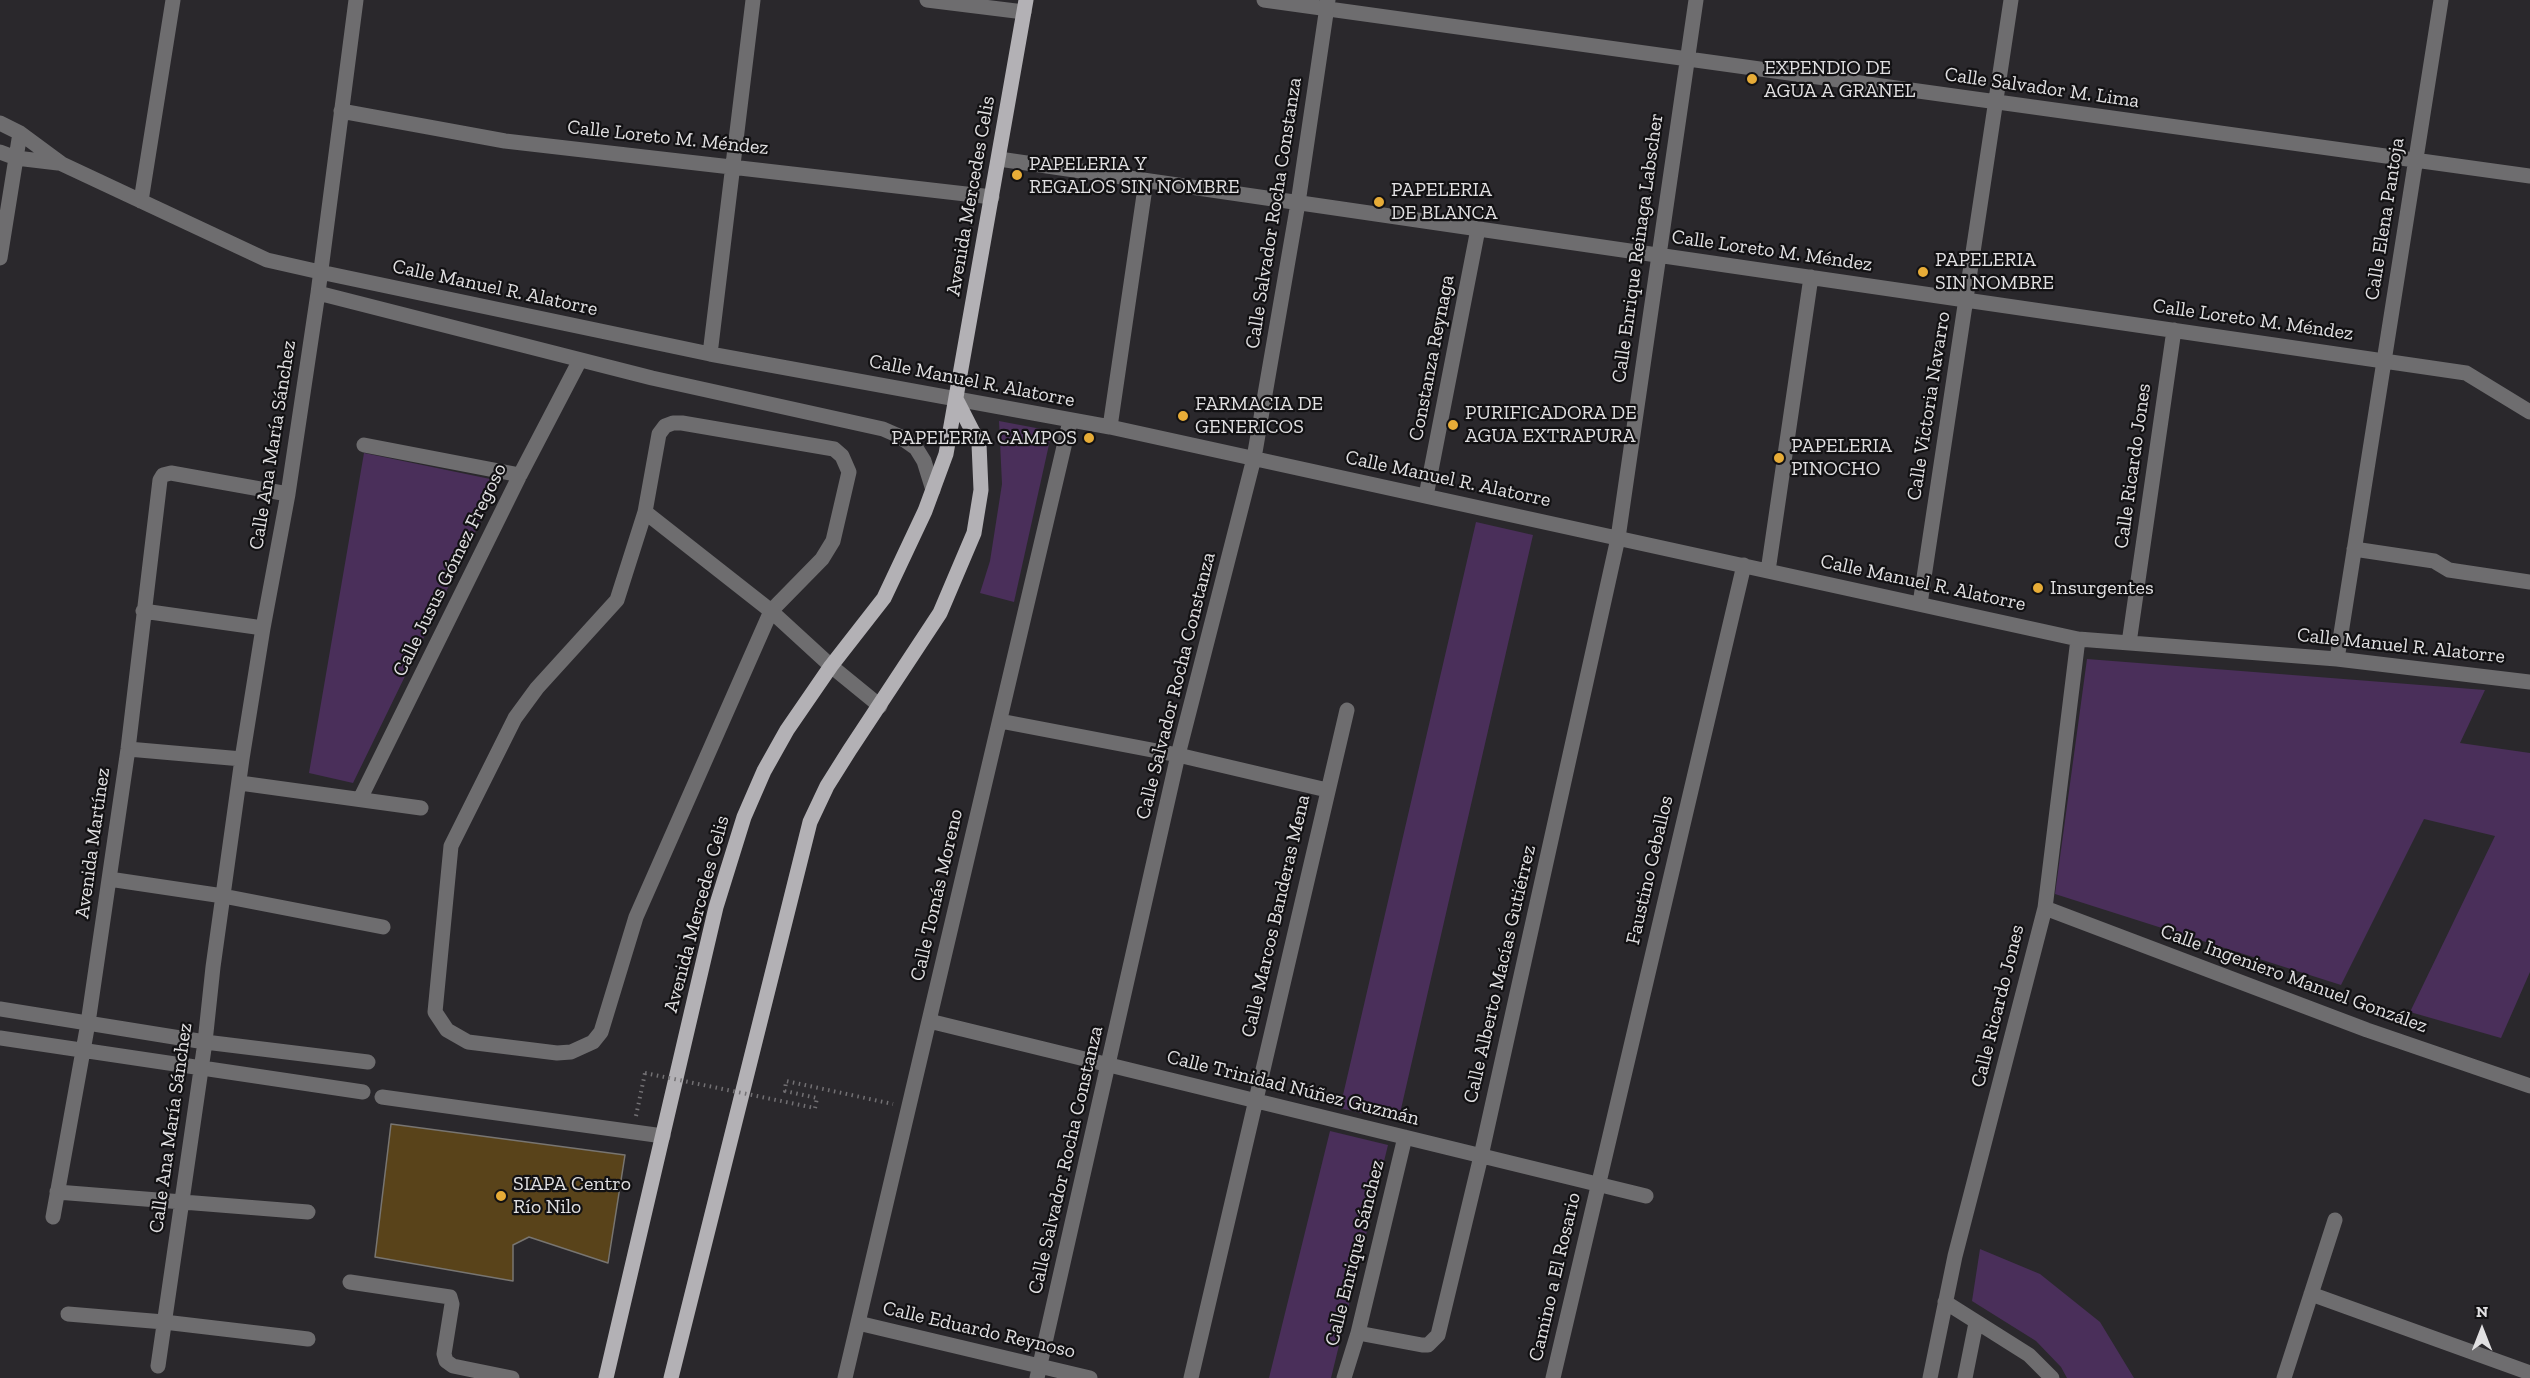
<!DOCTYPE html>
<html>
<head>
<meta charset="utf-8">
<style>
	body { margin:0 }
	#map { position:relative; width:2530px; height:1378px; overflow:hidden; background:#2a282c; font-family:"Zilla Slab",serif }
	canvas { display:block }
	.north { position:absolute; left:2452px; top:1300px; width:60px; height:60px; -webkit-text-stroke:4px #121113; paint-order:stroke; rotate:0deg; font-size:16px; font-weight:700; line-height:24px; text-align:center; color:#e1e0e2 }
	.north::after { content:''; display:block; margin:auto; width:21px; height:27px; background:#e1e0e2; clip-path:polygon(50% 0,100% 100%,50% 72%,0 100%) }
</style>
</head>
<body>
<div id="map">
<canvas width="2530" height="1378"></canvas>
<div class="north">N</div>
</div>
<script>
const ctx = document.querySelector('canvas').getContext('2d');
ctx.lineJoin = 'round';
function fillPath(path, color) { ctx.fillStyle = color; ctx.fill(path, 'evenodd'); }
const toPath = rows => new Path2D(rows.map(r => 'M' + r).join(''));
function stroke(path, color, width, dash) { ctx.strokeStyle = color; ctx.lineWidth = width; ctx.lineCap = dash ? 'butt' : 'round'; ctx.setLineDash(dash || []); ctx.stroke(path); }
function write(font, color, halo, rows, align = 'center') {
  ctx.font = font + ' "Zilla Slab",serif'; ctx.lineWidth = 4.5; ctx.setLineDash([]); ctx.textBaseline = 'middle'; ctx.strokeStyle = halo; ctx.fillStyle = color; for (const [text, x, y, turn = 0] of rows) {
    ctx.save(); ctx.translate(x, y); ctx.rotate((+turn || 0) * Math.PI / 180); ctx.textAlign = isNaN(turn) ? turn : align; if (halo) ctx.strokeText(text, 0, 0); ctx.fillText(text, 0, 0); ctx.restore();
  }
}
fillPath(toPath([
	[999,421,1052,431,1014,602,980,593,990,561,1002,484],
	[364,453,500,481,353,783,309,773],
	[1476,522,1533,535,1398,1122,1340,1108],
	[2087,659,2485,690,2460,743,2530,753,2530,972,2501,1038,2410,1012,2495,836,2424,819,2341,985,2055,894],
	[1330,1131,1388,1145,1331,1378,1269,1378],
	[1980,1249,2040,1274,2100,1322,2134,1378,2067,1378,2061,1367,2036,1341,1972,1301]
]), '#4a2f5a');
const building = toPath([
	[391,1124,625,1155,608,1263,529,1237,513,1245,513,1281,375,1257,391,1124]
]);
fillPath(building, '#59431a');
stroke(building, '#787571', 1.5);
stroke(toPath([
	[815,1108,817,1098,785,1091,786,1081,893,1104],
	[636,1116,645,1073]
]), '#737174', 4, [1.5, 4.5]);
stroke(toPath([
	[927,0,1024,12],
	[1264,0,2530,176],
	[341,111,505,141,992,197],
	[0,123,20,133,62,164,141,201,267,260,320,272,710,354,1110,427,2078,639,2337,659,2530,682],
	[0,152,16,158,58,163],
	[999,159,2466,373,2530,412],
	[141,201,173,0],
	[0,258,20,133],
	[318,293,652,378,883,429,899,436,916,448,924,461,933,490],
	[710,354,753,0],
	[673,423,682,423,834,449,842,456,849,472,833,541,822,559,771,611,636,917,601,1032,593,1042,571,1052,557,1053,468,1042,447,1030,435,1012,451,846,515,718,537,688,617,600,645,512,659,434,665,426,673,423],
	[1110,427,1146,181],
	[364,445,520,475],
	[1426,496,1478,229],
	[645,512,771,611,831,666,880,706],
	[2354,549,2434,561,2449,570,2530,582],
	[1768,571,1811,277],
	[1920,604,2011,0],
	[143,611,263,628],
	[2129,643,2174,330],
	[2337,659,2441,0],
	[1000,721,1178,755,1327,790],
	[128,749,242,759],
	[240,783,421,808],
	[360,799,520,475,580,360],
	[109,879,223,896,383,927],
	[2045,908,2367,1030,2530,1086],
	[0,1009,205,1042,368,1062],
	[929,1021,1646,1196],
	[0,1038,363,1092],
	[382,1097,663,1136],
	[57,1192,308,1212],
	[53,1217,88,1023,128,749,160,480,163,475,171,473,288,494],
	[350,1282,450,1297,452,1304,444,1354,446,1361,453,1366,512,1378],
	[2311,1294,2530,1373],
	[1945,1302,2029,1355,2052,1378],
	[68,1314,164,1322,308,1339],
	[858,1323,1090,1378],
	[1358,1333,1422,1345,1428,1345,1438,1335,1481,1156,1618,538,1696,0],
	[158,1366,205,1042,213,967,242,759,263,628,288,494,318,293,356,0],
	[845,1378,1070,421],
	[1037,1378,1178,755,1254,458,1298,203,1328,0],
	[1191,1378,1347,710],
	[1344,1378,1358,1333,1405,1137],
	[1553,1378,1744,565],
	[1930,1378,1955,1256,2045,908,2078,639],
	[1965,1378,1976,1323],
	[2284,1378,2335,1220]
]), '#6e6d6f', 15);
stroke(toPath([
	[606,1378,716,907,744,817,764,771,787,730,831,666,884,598,925,511,946,454,1026,0],
	[671,1378,810,822,827,786,849,751,940,613,974,533,981,490,979,444,956,399]
]), '#b3b1b5', 15);
stroke(toPath([
	[645,1073,815,1108]
]), '#737174', 4, [1.5, 4.5]);
for (const [x, y, r, color] of [
	[1752,79,6,"#e7ac37"],
	[1017,175,6,"#e7ac37"],
	[1379,202,6,"#e7ac37"],
	[1923,272,6,"#e7ac37"],
	[1183,416,6,"#e7ac37"],
	[1453,425,6,"#e7ac37"],
	[1089,438,6,"#e7ac37"],
	[1779,458,6,"#e7ac37"],
	[2038,588,6,"#e7ac37"],
	[501,1196,6,"#e7ac37"]
]) { const dot = new Path2D(); dot.arc(x, y, r, 0, 2 * Math.PI); ctx.fillStyle = color; ctx.fill(dot); stroke(dot, '#121113', 2); }
write('20px', '#e1e0e2', '#121113', [
	["EXPENDIO DE",1764,68],
	["AGUA A GRANEL",1764,91],
	["PAPELERIA Y",1029,164],
	["REGALOS SIN NOMBRE",1029,187],
	["PAPELERIA",1391,190],
	["DE BLANCA",1391,213],
	["PAPELERIA",1935,260],
	["SIN NOMBRE",1935,283],
	["FARMACIA DE",1195,404],
	["GENERICOS",1195,427],
	["PURIFICADORA DE",1465,413],
	["AGUA EXTRAPURA",1465,436],
	["PAPELERIA CAMPOS",1077,438,"right"],
	["PAPELERIA",1791,446],
	["PINOCHO",1791,469],
	["Insurgentes",2050,588],
	["SIAPA Centro",513,1184],
	["Río Nilo",513,1207]
], 'left');
write('20px', '#e1e0e2', '#121113', [
	["Calle Salvador M. Lima",2042,88,8],
	["Calle Loreto M. Méndez",668,138,6],
	["Avenida Mercedes Celis",971,196,-80],
	["Calle Salvador Rocha Constanza",1274,213,-81],
	["Calle Elena Pantoja",2385,219,-81],
	["Calle Enrique Reinaga Labscher",1638,248,-82],
	["Calle Loreto M. Méndez",1772,251,8],
	["Calle Manuel R. Alatorre",495,288,12],
	["Calle Loreto M. Méndez",2253,320,8],
	["Constanza Reynaga",1432,358,-79],
	["Calle Manuel R. Alatorre",972,381,11],
	["Calle Victoria Navarro",1929,406,-81],
	["Calle Ana María Sánchez",273,445,-81],
	["Calle Ricardo Jones",2133,466,-82],
	["Calle Manuel R. Alatorre",1448,479,12],
	["Calle Jusus Gómez Fregoso",450,570,-64],
	["Calle Manuel R. Alatorre",1923,583,12],
	["Calle Manuel R. Alatorre",2401,646,6],
	["Calle Salvador Rocha Constanza",1176,686,-76],
	["Avenida Martínez",93,843,-82],
	["Faustino Ceballos",1650,870,-77],
	["Calle Tomás Moreno",937,895,-77],
	["Avenida Mercedes Celis",697,914,-75],
	["Calle Marcos Banderas Mena",1276,916,-77],
	["Calle Alberto Macías Gutiérrez",1500,974,-77],
	["Calle Ingeniero Manuel González",2294,979,20],
	["Calle Ricardo Jones",1998,1006,-76],
	["Calle Trinidad Núñez Guzmán",1293,1088,14],
	["Calle Ana María Sánchez",171,1128,-82],
	["Calle Salvador Rocha Constanza",1066,1160,-77],
	["Calle Enrique Sánchez",1355,1253,-76],
	["Camino a El Rosario",1555,1277,-77],
	["Calle Eduardo Reynoso",979,1330,13]
]);
</script>
</body>
</html>
